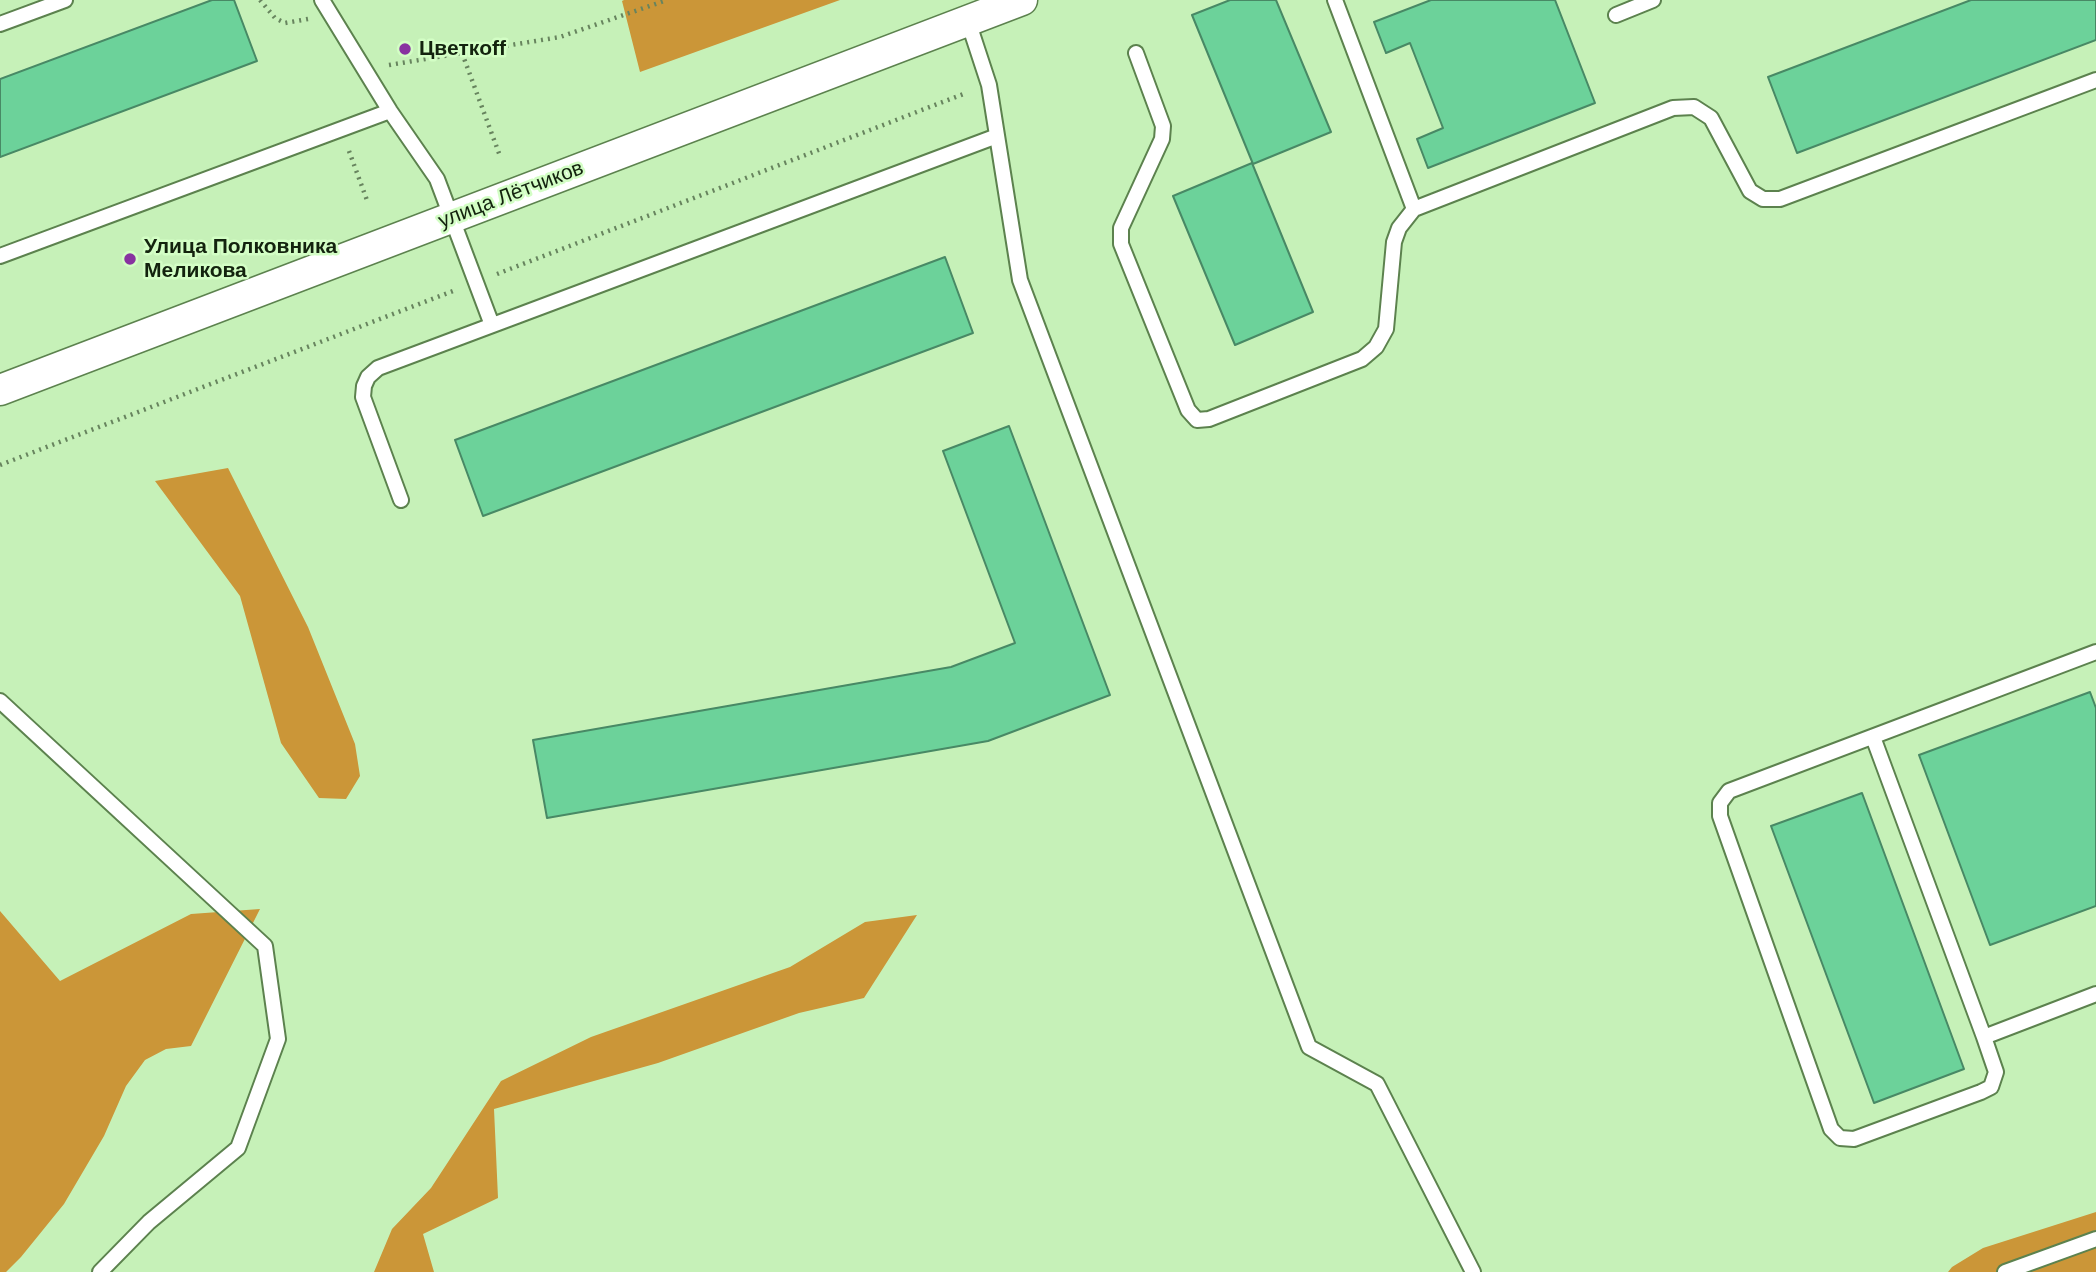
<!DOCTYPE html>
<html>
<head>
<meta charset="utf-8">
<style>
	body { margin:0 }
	canvas { display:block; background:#c6f1b8 }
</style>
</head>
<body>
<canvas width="2096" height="1272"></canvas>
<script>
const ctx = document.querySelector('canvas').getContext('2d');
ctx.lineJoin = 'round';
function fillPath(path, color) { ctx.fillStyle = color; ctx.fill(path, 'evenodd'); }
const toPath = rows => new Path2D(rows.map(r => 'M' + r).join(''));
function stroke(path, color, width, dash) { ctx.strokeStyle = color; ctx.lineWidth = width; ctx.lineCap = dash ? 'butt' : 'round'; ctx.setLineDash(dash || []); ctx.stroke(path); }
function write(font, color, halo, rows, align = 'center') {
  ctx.font = font + ' Arial,sans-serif'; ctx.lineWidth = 5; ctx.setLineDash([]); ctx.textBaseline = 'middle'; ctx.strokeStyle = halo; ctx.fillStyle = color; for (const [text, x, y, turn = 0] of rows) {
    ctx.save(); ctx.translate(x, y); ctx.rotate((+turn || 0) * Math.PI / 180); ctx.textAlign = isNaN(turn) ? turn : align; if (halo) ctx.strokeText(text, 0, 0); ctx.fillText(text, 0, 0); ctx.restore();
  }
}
fillPath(toPath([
	[624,0,840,0,640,72,622,1],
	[228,468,308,627,355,744,360,776,346,799,319,798,281,743,240,596,155,481],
	[260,909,191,1046,166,1049,145,1060,126,1086,104,1136,64,1204,21,1257,6,1272,0,1272,0,911,60,981,191,914],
	[917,915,864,998,799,1013,658,1063,494,1109,498,1198,423,1234,434,1272,374,1272,392,1229,431,1188,501,1081,591,1037,790,967,865,922],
	[2096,1212,2096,1272,1948,1272,1952,1267,1983,1248]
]), '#cb9638');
const building = toPath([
	[212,0,234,0,257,61,0,157,0,79,212,0],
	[1230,0,1276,0,1331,132,1253,164,1192,15,1230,0],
	[1431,0,1555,0,1595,103,1428,168,1417,139,1443,128,1410,43,1386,53,1374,22,1431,0],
	[1971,0,2096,0,2096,40,1797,153,1768,77,1971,0],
	[1252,163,1313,312,1235,345,1173,196,1252,163],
	[945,257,973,333,483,516,455,440,945,257],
	[1009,426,1110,695,988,741,547,818,533,740,951,667,1015,643,943,451,1009,426],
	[2090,692,2096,708,2096,906,1990,945,1919,755,2090,692],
	[1862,793,1964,1069,1874,1103,1771,826,1862,793]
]);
fillPath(building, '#6cd29a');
stroke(building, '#488965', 2);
const service = toPath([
	[322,0,390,111,437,179,492,325],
	[1335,0,1414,209,1673,108,1694,107,1711,118,1750,191,1763,199,1780,199,2096,80],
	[1616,15,1653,0],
	[968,21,989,85,1020,280,1309,1047,1377,1084,1473,1272],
	[0,24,65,0],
	[1136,53,1163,126,1162,139,1121,228,1121,244,1188,410,1197,420,1209,419,1362,359,1376,347,1386,329,1394,242,1399,228,1414,209],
	[0,256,390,111],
	[401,500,363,397,364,386,368,377,378,368,997,136],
	[2096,652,1729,791,1720,803,1720,816,1831,1129,1840,1138,1854,1139,1981,1092,1991,1087,1996,1072,1984,1037,2096,994],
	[0,701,265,946,278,1039,238,1148,149,1222,100,1272],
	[1873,737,1984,1037],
	[2005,1272,2096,1239]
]);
const minor = toPath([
	[0,390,1022,0]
]);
stroke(service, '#5c824e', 18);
stroke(minor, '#5c824e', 33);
stroke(toPath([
	[260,0,275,18,285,23,308,19],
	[462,53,500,156],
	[389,65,560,37,667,0],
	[349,151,368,203],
	[497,274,966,93],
	[0,465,453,291]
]), '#67845e', 4.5, [2, 5]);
stroke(service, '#fff', 14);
stroke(minor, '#fff', 30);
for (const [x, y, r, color] of [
	[405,49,7,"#8832a0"],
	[130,259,7,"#8832a0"]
]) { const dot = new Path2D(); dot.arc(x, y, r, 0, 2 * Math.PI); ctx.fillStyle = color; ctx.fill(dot); stroke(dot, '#d3fec5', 2.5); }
write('bold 21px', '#13230e', '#d3fec5', [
	["Цветкoff",419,49],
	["Улица Полковника",144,247],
	["Меликова",144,271]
], 'left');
write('21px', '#13230e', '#d3fec5', [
	["улица Лётчиков",511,195,-21]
]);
</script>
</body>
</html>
